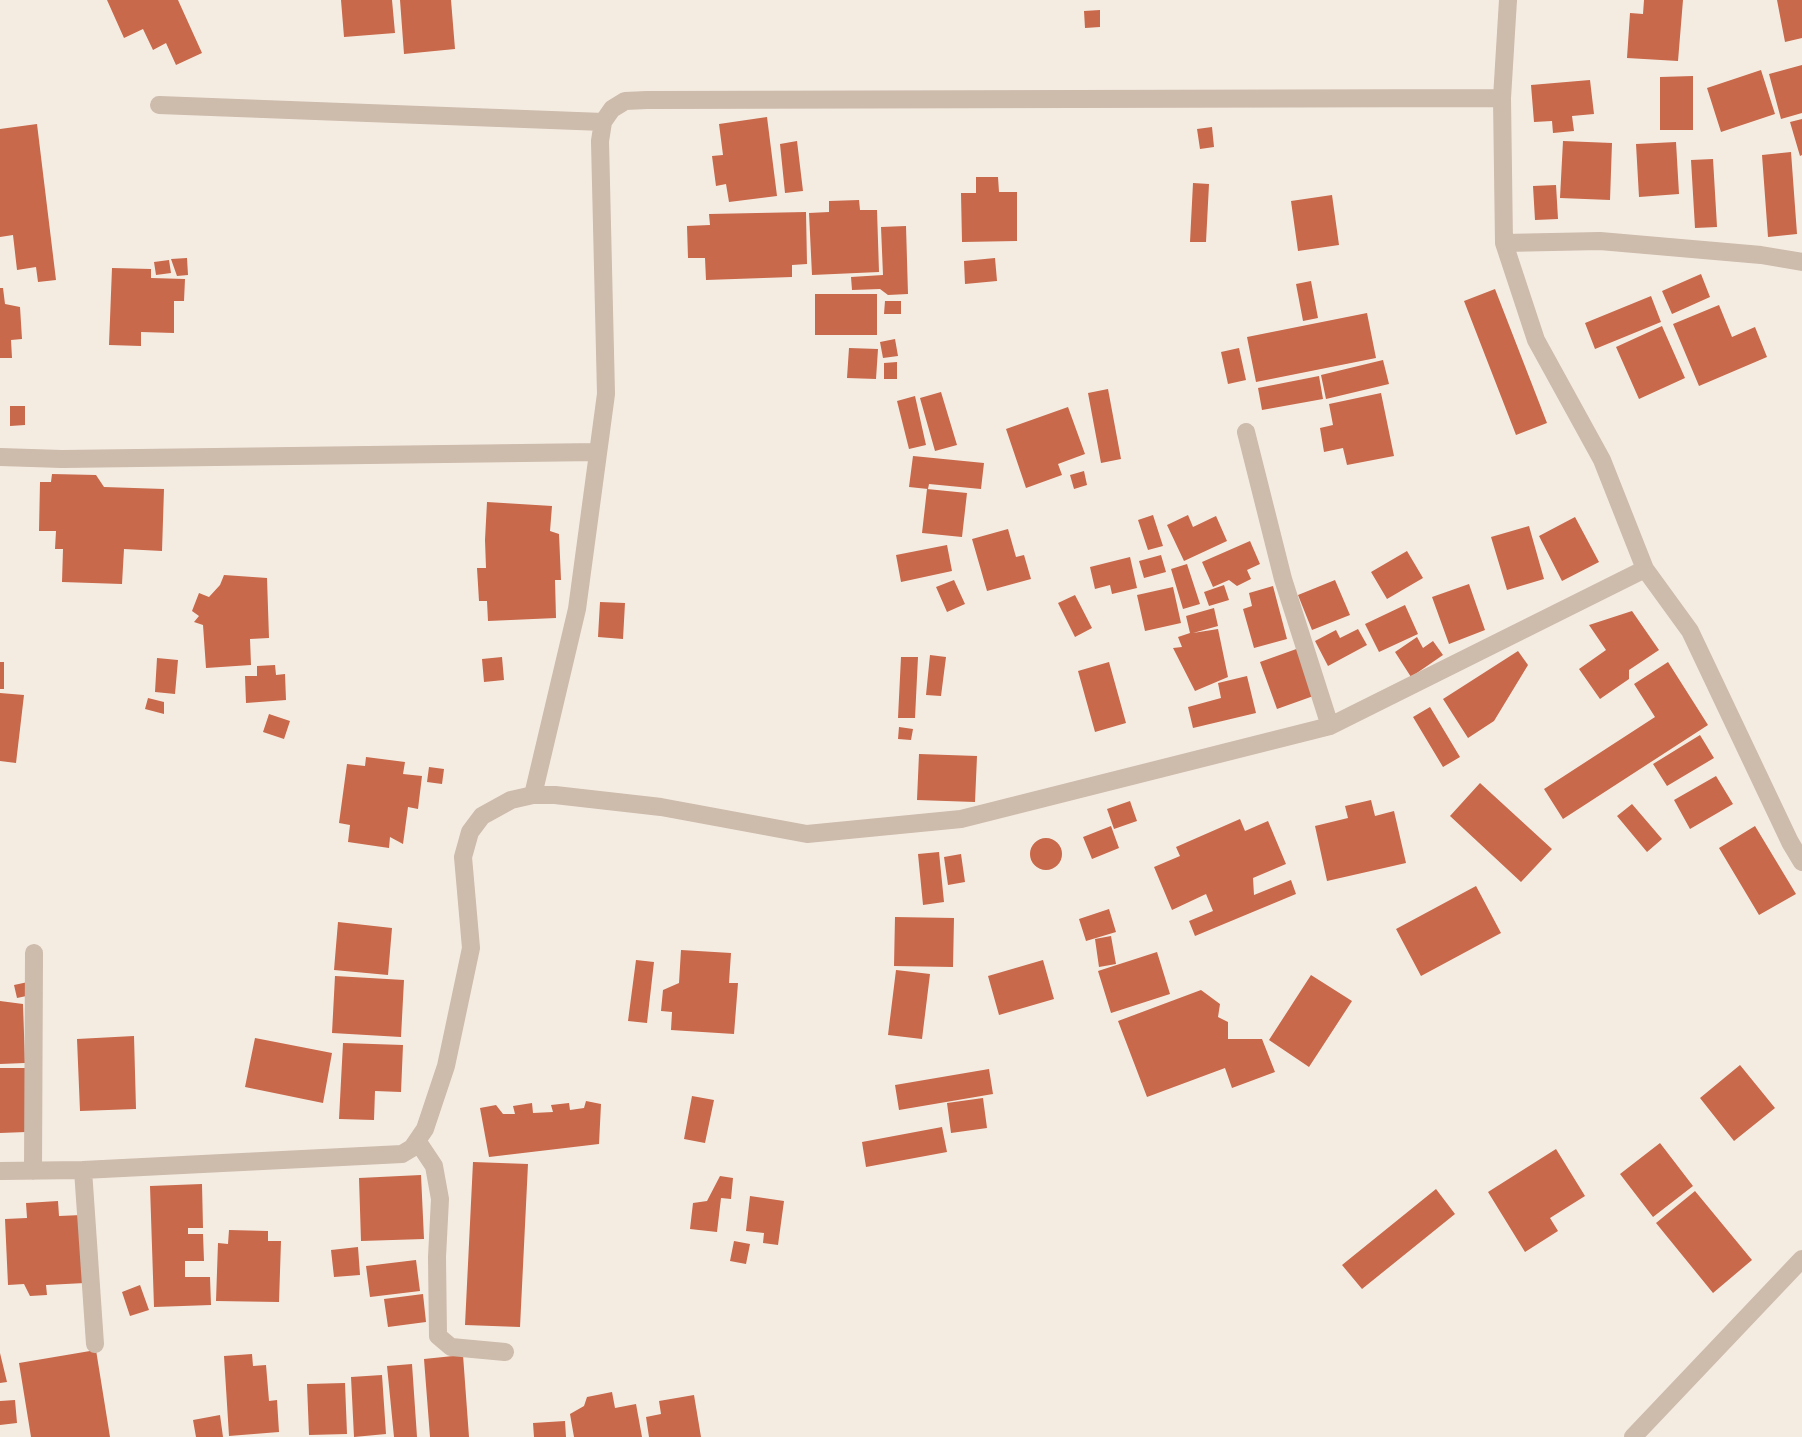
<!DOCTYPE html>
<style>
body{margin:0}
canvas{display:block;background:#f4ebe1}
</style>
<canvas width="1802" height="1437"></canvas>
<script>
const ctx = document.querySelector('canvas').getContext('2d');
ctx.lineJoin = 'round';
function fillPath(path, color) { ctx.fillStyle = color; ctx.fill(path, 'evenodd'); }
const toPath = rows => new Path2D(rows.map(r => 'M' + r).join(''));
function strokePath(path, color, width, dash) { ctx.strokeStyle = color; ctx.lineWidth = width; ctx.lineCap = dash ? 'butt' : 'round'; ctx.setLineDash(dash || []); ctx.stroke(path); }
fillPath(toPath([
 [107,0,178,0,202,53,176,65,166,43,153,50,143,29,124,38],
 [341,0,392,0,395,33,344,37],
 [400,0,451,0,455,49,404,54],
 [1644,0,1683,0,1678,61,1627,58,1630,13,1643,14],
 [1777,0,1802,0,1802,38,1785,42],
 [1100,10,1100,27,1085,28,1084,11],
 [1802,65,1802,113,1781,119,1769,74],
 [1761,70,1775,114,1721,132,1707,88],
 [1693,76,1693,130,1660,130,1660,77],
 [1590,80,1594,114,1572,116,1574,131,1553,133,1552,121,1534,122,1531,85],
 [767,117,777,196,729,202,726,184,716,186,712,156,723,155,719,124],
 [1802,119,1802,155,1800,156,1790,122],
 [37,124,56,280,38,282,36,267,17,270,13,235,0,237,0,129],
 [1212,127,1214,147,1200,149,1197,129],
 [797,141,803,191,785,193,780,144],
 [1563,141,1612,143,1610,200,1560,198],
 [1676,142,1679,194,1639,197,1636,144],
 [1791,152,1797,234,1768,237,1762,155],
 [1713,159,1717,227,1695,228,1691,160],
 [976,177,998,177,999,192,1017,192,1017,241,962,242,961,193,976,193],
 [1193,183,1209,184,1206,242,1190,242],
 [1556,185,1558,219,1535,220,1533,186],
 [1332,195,1339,245,1298,251,1291,201],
 [859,200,860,210,877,210,879,272,812,275,809,213,829,212,829,201],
 [806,212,807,264,792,265,792,277,706,280,705,258,688,258,687,226,710,225,709,214],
 [906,226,908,294,888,295,880,289,852,290,851,277,883,275,881,227],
 [187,258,188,275,177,276,171,259],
 [995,258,997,281,965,284,964,261],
 [169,260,171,273,156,275,154,262],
 [112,268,151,269,151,278,185,279,184,301,174,301,174,333,141,332,141,346,109,345],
 [1701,274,1710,297,1672,314,1662,291],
 [1311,281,1318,318,1303,321,1296,284],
 [0,288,3,288,5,304,20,307,22,339,11,340,12,358,0,358],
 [1495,289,1547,423,1516,435,1464,301],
 [815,294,877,294,877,335,815,335],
 [1651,296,1661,322,1595,349,1585,323],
 [885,301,901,301,901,314,884,314],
 [1719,305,1732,337,1755,327,1767,357,1699,386,1673,324],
 [1367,313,1376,358,1256,382,1247,337],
 [1662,326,1685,378,1639,399,1616,347],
 [895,339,898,356,883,358,880,342],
 [849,348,878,349,876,379,847,378],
 [1239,348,1246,380,1228,384,1221,352],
 [1383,360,1389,384,1326,399,1321,375],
 [897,362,897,379,884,379,884,363],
 [1319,376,1323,399,1262,410,1258,388],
 [1108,389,1121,459,1101,463,1088,393],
 [941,392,957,445,935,451,920,398],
 [1381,393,1394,456,1347,465,1343,448,1324,452,1320,428,1333,425,1329,404],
 [915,396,926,445,909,449,897,401],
 [10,406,25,406,25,425,10,426],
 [1068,407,1085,454,1058,464,1062,475,1026,488,1006,429],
 [913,456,984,463,981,489,929,484,928,489,909,487],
 [1084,471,1087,485,1074,489,1070,475],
 [52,474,96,475,104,487,164,489,162,551,124,549,122,584,62,582,63,549,55,549,56,531,39,531,40,482,51,482],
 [927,489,967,493,962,537,922,533],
 [487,502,552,506,550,531,559,534,561,580,555,580,556,618,488,621,487,601,479,601,477,568,486,568,485,540],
 [1153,515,1163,546,1148,550,1138,520],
 [1188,515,1193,527,1216,516,1227,541,1184,561,1167,525],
 [1575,517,1599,562,1562,581,1539,536],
 [1529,526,1544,579,1507,590,1491,537],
 [1008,529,1016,557,1024,555,1031,579,987,591,972,539],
 [1250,541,1260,564,1247,570,1251,579,1237,586,1229,580,1213,587,1202,562],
 [947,545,952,571,901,582,896,555],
 [1407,551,1423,578,1387,599,1371,572],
 [1161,555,1166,572,1144,578,1139,561],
 [1130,557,1137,588,1112,594,1110,585,1095,589,1090,567],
 [1187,564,1200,604,1183,609,1171,569],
 [224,575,267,578,269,638,250,639,251,665,206,668,203,625,194,622,199,616,192,611,199,593,209,597,220,585],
 [954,580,965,604,947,612,936,587],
 [1335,580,1350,615,1312,630,1298,595],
 [1469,584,1485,630,1449,644,1432,597],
 [1224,585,1229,600,1209,606,1204,592],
 [1273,586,1287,639,1254,648,1243,609,1252,606,1249,593],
 [1173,587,1181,623,1145,631,1137,595],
 [1075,595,1092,628,1075,637,1058,603],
 [600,602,625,603,623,639,598,637],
 [1405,605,1418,634,1379,652,1365,624],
 [1214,608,1218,626,1193,633,1218,629,1228,677,1195,691,1173,648,1182,647,1178,637,1190,633,1186,616],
 [1632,611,1659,650,1629,670,1629,679,1600,699,1579,669,1606,650,1589,625],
 [1358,629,1367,645,1328,666,1315,641,1336,630,1340,638],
 [1417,637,1423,648,1433,641,1443,655,1411,677,1395,652],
 [1302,647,1319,694,1277,709,1260,662],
 [1518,651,1528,665,1494,721,1468,738,1443,699],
 [930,655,946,657,941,696,926,695],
 [502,657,504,680,484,682,482,659],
 [901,657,918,657,915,718,898,718],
 [157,658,178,660,175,694,155,692],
 [0,662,4,662,4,689,0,689],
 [1109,662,1126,723,1095,732,1078,671],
 [1668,662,1708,725,1563,819,1544,789,1655,717,1634,684],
 [275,665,276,675,285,674,286,700,246,703,245,676,257,676,257,666],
 [1247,676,1256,713,1193,728,1188,707,1221,698,1218,683],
 [0,693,24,695,16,763,0,761],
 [148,698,164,702,164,714,145,709],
 [1430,707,1460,757,1443,767,1413,717],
 [269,714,290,721,284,739,263,732],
 [899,727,913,729,911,740,898,739],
 [1700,735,1714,758,1667,786,1653,764],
 [919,754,977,756,975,802,917,800],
 [366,757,405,762,403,774,422,776,418,809,408,807,403,844,390,837,389,848,348,842,350,825,339,823,347,764,365,766],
 [429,767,444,769,442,784,427,782],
 [1716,776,1733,804,1690,829,1674,800],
 [1480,783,1552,849,1521,882,1450,816],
 [1371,800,1375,816,1394,811,1406,863,1327,881,1315,826,1348,818,1345,806],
 [1130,801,1137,821,1114,829,1107,809],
 [1632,804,1662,839,1647,852,1617,816],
 [1240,819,1245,831,1268,821,1286,864,1253,878,1254,895,1291,880,1296,894,1195,936,1189,921,1213,911,1206,894,1172,910,1154,867,1180,856,1176,847],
 [1111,826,1119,848,1092,859,1083,837],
 [1755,826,1796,894,1759,915,1719,848],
 '1030 854a16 16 0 1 1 32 0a16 16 0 1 1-32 0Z',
 [939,852,944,902,923,905,918,854],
 [961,854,965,882,948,885,944,857],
 [1476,886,1501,933,1421,976,1396,929],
 [1109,909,1116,932,1086,941,1079,919],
 [895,917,954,918,953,967,894,966],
 [338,922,392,928,388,975,334,970],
 [1111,936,1116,964,1099,967,1095,939],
 [681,950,731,953,729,983,738,983,734,1034,671,1030,672,1012,661,1011,663,990,679,983],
 [1157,952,1170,994,1111,1013,1098,971],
 [636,960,654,962,647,1023,628,1021],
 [1043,960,1054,999,999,1015,988,976],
 [896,970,930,974,922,1039,888,1035],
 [1311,975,1352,1001,1309,1067,1269,1040],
 [335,976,404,980,401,1037,332,1033],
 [28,982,31,995,17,998,14,985],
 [1201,990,1220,1004,1218,1017,1228,1022,1228,1039,1262,1039,1275,1072,1232,1088,1225,1068,1147,1097,1118,1021],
 [0,1001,23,1004,25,1063,0,1064],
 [134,1036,136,1109,80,1111,77,1039],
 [255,1038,332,1053,323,1103,245,1087],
 [343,1043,403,1045,401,1092,375,1091,374,1120,339,1119],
 [1740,1065,1775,1108,1734,1141,1700,1098],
 [0,1068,25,1068,26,1132,0,1133],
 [989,1069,993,1094,899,1110,895,1085],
 [692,1096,714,1100,705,1143,684,1139],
 [983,1098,987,1128,951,1133,947,1103],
 [586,1101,601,1104,599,1144,489,1157,480,1108,496,1105,503,1114,515,1114,513,1106,532,1103,533,1113,553,1112,551,1105,569,1103,570,1110,584,1108],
 [942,1127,947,1152,866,1167,862,1142],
 [1660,1143,1693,1186,1653,1217,1620,1174],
 [1556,1149,1585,1196,1550,1218,1558,1231,1525,1252,1488,1192],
 [473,1162,528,1164,520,1327,465,1325],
 [421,1175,424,1239,361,1241,359,1178],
 [720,1176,733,1178,731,1199,721,1198,717,1232,690,1229,693,1203,707,1201],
 [202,1184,203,1228,188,1228,188,1234,203,1234,204,1261,185,1261,185,1277,210,1277,211,1305,154,1307,150,1186],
 [1436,1189,1455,1214,1362,1289,1342,1265],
 [1695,1191,1752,1260,1713,1293,1656,1223],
 [750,1196,784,1201,778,1245,763,1243,764,1233,746,1231],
 [58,1201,59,1216,82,1215,85,1283,46,1285,47,1295,30,1296,24,1284,8,1285,5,1219,27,1218,26,1203],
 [229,1230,268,1231,268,1241,281,1241,279,1302,216,1301,218,1243,228,1244],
 [734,1241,750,1244,746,1264,730,1261],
 [358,1247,360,1275,334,1277,331,1250],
 [416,1260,420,1291,370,1297,366,1266],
 [140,1285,149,1310,130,1316,122,1292],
 [423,1294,426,1322,388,1327,384,1299],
 [96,1350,110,1437,31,1437,19,1363],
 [0,1353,7,1382,0,1383],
 [252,1354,253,1366,266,1365,269,1401,277,1400,279,1432,229,1436,224,1356],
 [463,1355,469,1437,430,1437,424,1359],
 [412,1364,417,1437,394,1437,387,1366],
 [382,1375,386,1434,354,1437,351,1377],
 [345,1383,347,1434,309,1435,307,1384],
 [612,1392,615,1408,636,1404,642,1437,574,1437,570,1414,584,1406,587,1397],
 [694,1395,701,1437,649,1437,646,1417,661,1414,659,1401],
 [15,1400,17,1423,0,1425,0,1401],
 [220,1415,223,1437,196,1437,193,1420],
 [565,1421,566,1437,534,1437,533,1423]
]), '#c8694b');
strokePath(toPath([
 [1508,0,1502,98,1504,243,1536,340,1602,460,1645,569,1690,631,1790,842,1802,862],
 [159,105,603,122],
 [1504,243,1600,241,1761,255,1802,262],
 [1246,432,1283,579,1330,726],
 [0,457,62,459,598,452],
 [533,795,577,609,606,394,600,141,603,122,612,109,625,101,647,100,1502,98],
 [418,1142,434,1166,440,1199,437,1257,438,1336,451,1347,505,1352],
 [83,1170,95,1344],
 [0,1171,83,1170,402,1154,412,1148,425,1129,446,1066,471,948,463,857,470,832,482,816,511,800,533,795,555,795,661,807,807,834,961,819,1330,726,1645,569],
 [33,1171,34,953],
 [1633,1437,1802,1259]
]), '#cdbbac', 18);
</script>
